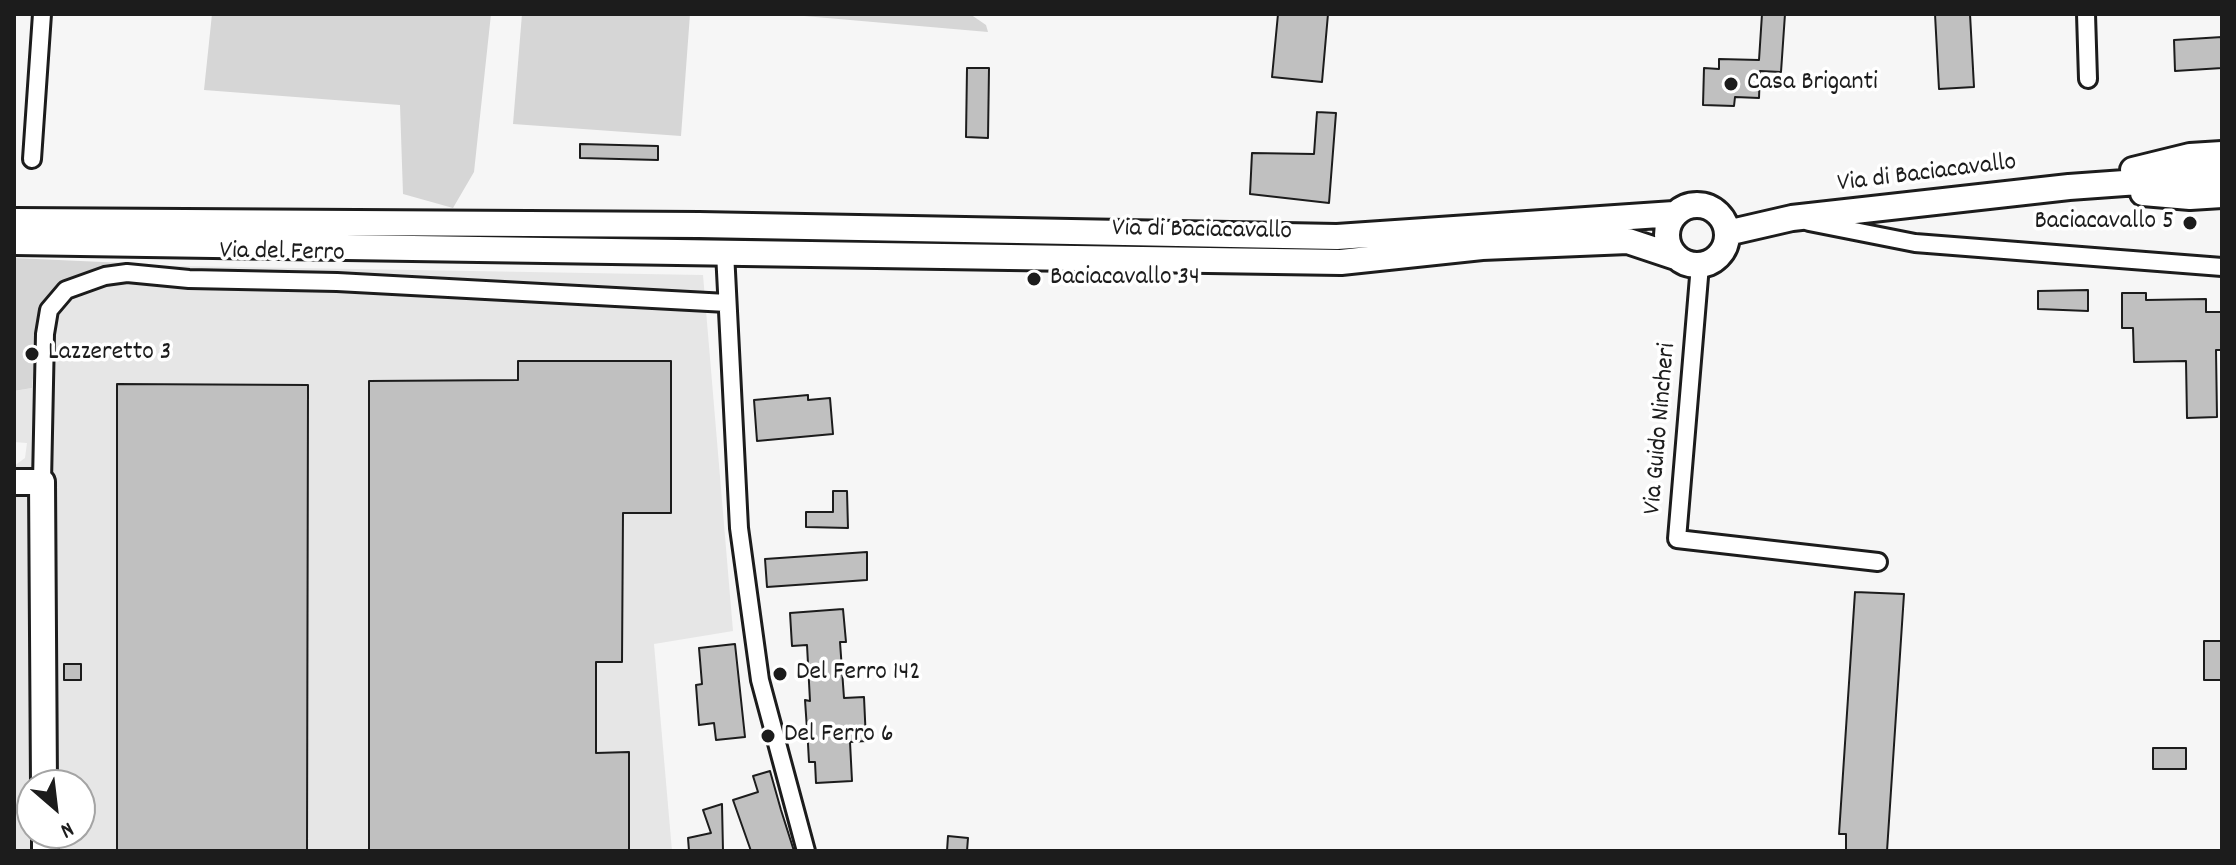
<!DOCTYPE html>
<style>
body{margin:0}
#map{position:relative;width:2236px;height:865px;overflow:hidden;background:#f6f6f6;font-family:Dekko,sans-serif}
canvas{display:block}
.frame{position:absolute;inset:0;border:16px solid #1c1c1c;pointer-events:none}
.north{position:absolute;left:16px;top:769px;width:80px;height:80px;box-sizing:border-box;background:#fff;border:2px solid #a4a4a4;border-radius:50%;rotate:152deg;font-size:22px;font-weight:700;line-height:32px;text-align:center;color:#1c1c1c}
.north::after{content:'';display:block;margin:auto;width:28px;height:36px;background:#1c1c1c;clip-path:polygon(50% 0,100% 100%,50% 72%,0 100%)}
</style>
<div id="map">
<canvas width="2236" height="865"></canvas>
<div class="frame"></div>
<div class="north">N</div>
</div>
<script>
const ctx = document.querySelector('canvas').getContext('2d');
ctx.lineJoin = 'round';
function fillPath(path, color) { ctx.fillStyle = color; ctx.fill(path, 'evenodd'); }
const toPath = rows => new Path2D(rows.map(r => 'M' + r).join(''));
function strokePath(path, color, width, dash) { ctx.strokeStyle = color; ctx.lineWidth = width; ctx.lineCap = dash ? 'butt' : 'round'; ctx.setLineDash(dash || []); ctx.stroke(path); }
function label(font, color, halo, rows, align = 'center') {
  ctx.font = font + ' Dekko,sans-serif'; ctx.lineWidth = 7; ctx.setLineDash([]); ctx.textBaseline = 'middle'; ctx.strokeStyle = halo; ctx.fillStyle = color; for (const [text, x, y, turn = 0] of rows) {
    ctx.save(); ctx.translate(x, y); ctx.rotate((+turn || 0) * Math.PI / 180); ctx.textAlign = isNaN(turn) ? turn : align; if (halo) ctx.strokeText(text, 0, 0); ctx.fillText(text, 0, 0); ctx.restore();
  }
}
fillPath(toPath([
 [124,265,703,275,733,631,654,644,672,851,14,851,14,466,25,458,27,443,14,442,14,391,32,388,39,313,51,293,63,284],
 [32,785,80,785,80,833,32,833]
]), '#e6e6e6');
fillPath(toPath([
 [212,14,491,14,474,172,453,208,403,194,400,105,204,90],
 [522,14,690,14,681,136,513,124],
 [781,14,970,14,986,25,988,32],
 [14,258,125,263,63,284,51,293,39,313,32,388,14,391]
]), '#d6d6d6');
const building = toPath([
 [1278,14,1328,14,1322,82,1272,77,1278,14],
 [1762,14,1785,14,1781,72,1760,71,1759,98,1735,97,1734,106,1703,105,1704,68,1719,69,1719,59,1759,60,1762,14],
 [1935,14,1970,14,1974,87,1939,89,1935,14],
 [2222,37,2222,68,2175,71,2174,40,2222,37],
 [967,68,989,68,988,138,966,137,967,68],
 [1317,112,1336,113,1329,203,1250,194,1252,153,1314,154,1317,112],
 [580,144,658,146,658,160,580,158,580,144],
 [2088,290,2088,311,2038,309,2038,291,2088,290],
 [2122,293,2146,293,2146,300,2206,299,2206,312,2222,312,2222,350,2216,350,2217,417,2187,418,2186,361,2134,362,2133,328,2122,328,2122,293],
 [518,361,671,361,671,513,623,513,622,662,596,662,596,753,629,752,629,851,369,851,369,381,518,380,518,361],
 [117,384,308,385,307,851,117,851,117,384],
 [808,395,808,400,830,398,833,434,757,441,754,400,808,395],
 [833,491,847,491,848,528,806,527,806,512,833,512,833,491],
 [867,552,867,580,767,587,765,559,867,552],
 [1855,592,1904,594,1887,851,1846,851,1846,834,1839,834,1855,592],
 [843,609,846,642,840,642,844,698,864,697,866,741,850,742,852,781,816,783,815,762,809,762,808,744,805,700,810,701,807,645,792,646,790,613,843,609],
 [2204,641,2222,641,2222,680,2204,680,2204,641],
 [735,644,745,737,716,740,714,723,699,725,696,685,702,684,699,648,735,644],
 [64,664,81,664,81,680,64,680,64,664],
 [2153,748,2186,748,2186,769,2153,769,2153,748],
 [770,771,781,810,794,851,751,851,733,800,758,792,753,776,770,771],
 [722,804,723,851,689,851,688,838,711,833,703,810,722,804],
 [948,836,968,838,967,851,947,851,948,836]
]);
fillPath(building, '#c0c0c0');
strokePath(building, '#1c1c1c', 2);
const street = toPath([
 [2086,14,2088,79],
 [32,159,42,14],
 [1809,222,1915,243,2222,267],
 [725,252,739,528,760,680,806,851],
 [1700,265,1677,539,1878,562],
 [42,482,45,334,49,310,66,290,105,276,127,273,189,279,337,282,727,303]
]);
const secondary = toPath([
 [2133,170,2190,156,2222,154],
 [2143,193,2190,197,2222,195],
 '1667 235a30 30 0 1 1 60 0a30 30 0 1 1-60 0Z',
 [14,221,699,225,1337,237,1674,214],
 [1727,233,1792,218,2069,187,2222,176],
 [14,242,1341,262,1482,247,1628,241,1676,257],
 [14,482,42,482,44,785],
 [45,833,45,851]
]);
strokePath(street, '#1c1c1c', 22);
strokePath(secondary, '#1c1c1c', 30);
strokePath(street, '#fff', 16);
strokePath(secondary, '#fff', 24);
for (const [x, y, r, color] of [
 [1731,84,8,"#1c1c1c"],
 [2190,223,8,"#1c1c1c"],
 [1034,279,8,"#1c1c1c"],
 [32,354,8,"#1c1c1c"],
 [780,674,8,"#1c1c1c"],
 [768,736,8,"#1c1c1c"]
]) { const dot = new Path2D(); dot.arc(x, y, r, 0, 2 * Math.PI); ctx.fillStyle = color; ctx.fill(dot); strokePath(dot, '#fff', 3); }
label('26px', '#1c1c1c', '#fff', [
 ["Casa Briganti",1747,84],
 ["Baciacavallo 5",2174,223,"right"],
 ["Baciacavallo 34",1050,279],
 ["Lazzeretto 3",48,354],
 ["Del Ferro 142",796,674],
 ["Del Ferro 6",784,736]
], 'left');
label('26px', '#1c1c1c', '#fff', [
 ["Via di Baciacavallo",1927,175,-7],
 ["Via di Baciacavallo",1202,232,1],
 ["Via del Ferro",282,254,1],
 ["Via Guido Nincheri",1662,429,-85]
]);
</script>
